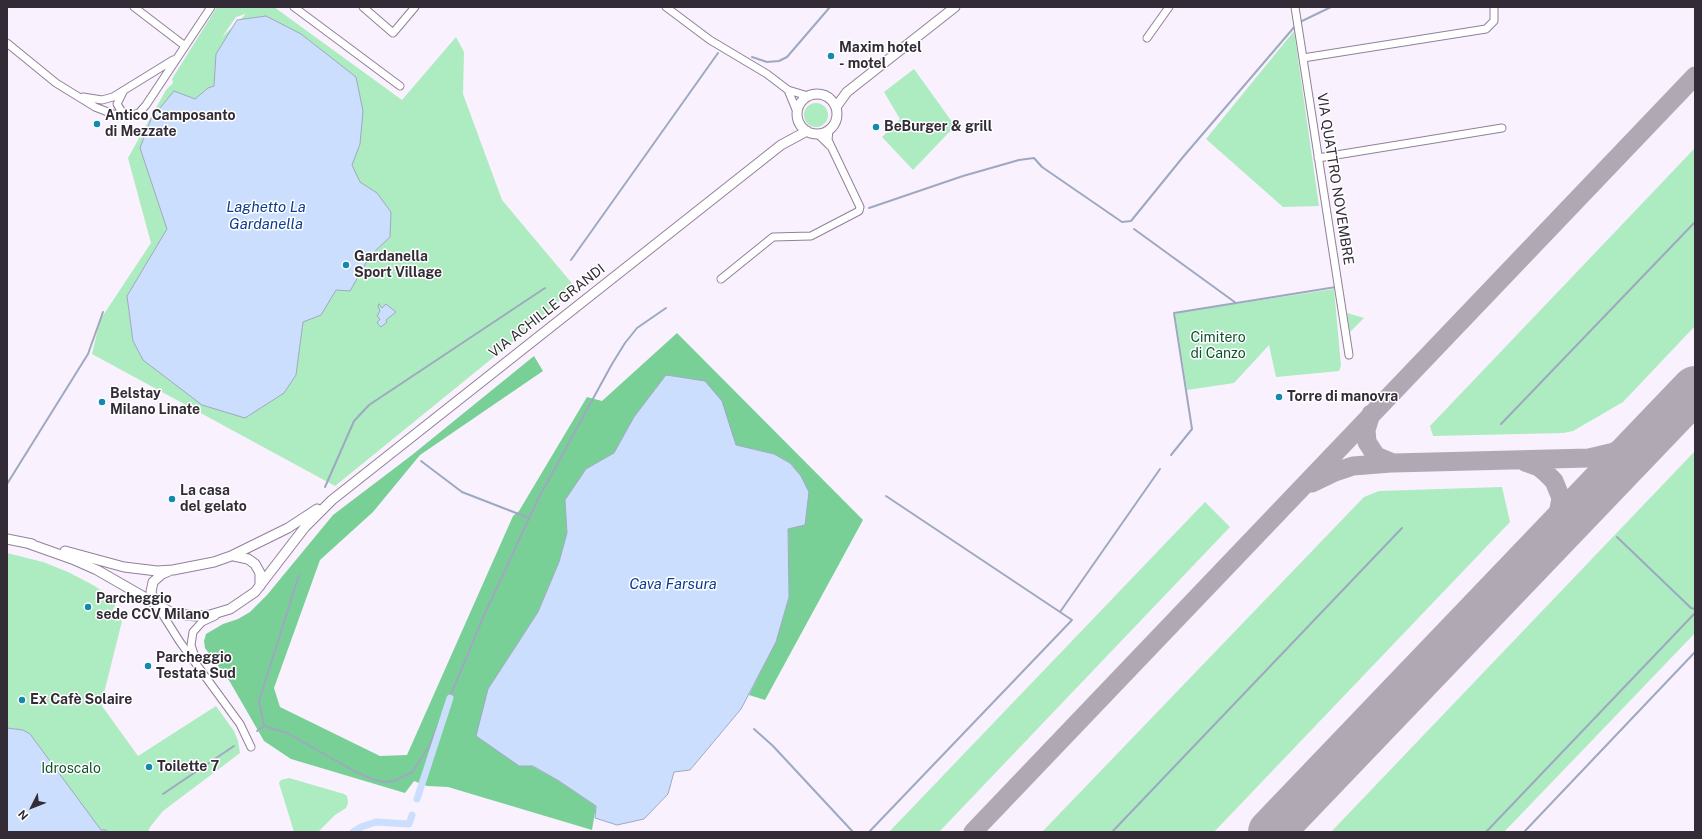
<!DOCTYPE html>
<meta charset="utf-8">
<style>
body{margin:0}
#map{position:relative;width:1702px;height:839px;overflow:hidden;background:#f9f1fd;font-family:"Public Sans",sans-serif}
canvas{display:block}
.frame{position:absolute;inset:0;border:8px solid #332c36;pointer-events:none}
.north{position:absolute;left:12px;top:787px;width:40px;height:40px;-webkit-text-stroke:3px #fff;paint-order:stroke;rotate:228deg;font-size:11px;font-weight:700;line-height:16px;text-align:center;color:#332c36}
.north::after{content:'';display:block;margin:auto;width:14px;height:18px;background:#332c36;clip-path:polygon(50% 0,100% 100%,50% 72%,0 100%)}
</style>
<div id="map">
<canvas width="1702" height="839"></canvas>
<div class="frame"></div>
<div class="north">N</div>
</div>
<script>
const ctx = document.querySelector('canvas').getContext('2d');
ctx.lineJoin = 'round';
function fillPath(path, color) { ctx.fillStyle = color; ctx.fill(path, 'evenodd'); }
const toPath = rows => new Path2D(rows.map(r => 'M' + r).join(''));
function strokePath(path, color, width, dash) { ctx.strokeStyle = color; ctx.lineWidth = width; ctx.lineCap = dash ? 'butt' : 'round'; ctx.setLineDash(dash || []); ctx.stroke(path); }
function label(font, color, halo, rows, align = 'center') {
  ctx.font = font + ' "Public Sans",sans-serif'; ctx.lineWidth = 3; ctx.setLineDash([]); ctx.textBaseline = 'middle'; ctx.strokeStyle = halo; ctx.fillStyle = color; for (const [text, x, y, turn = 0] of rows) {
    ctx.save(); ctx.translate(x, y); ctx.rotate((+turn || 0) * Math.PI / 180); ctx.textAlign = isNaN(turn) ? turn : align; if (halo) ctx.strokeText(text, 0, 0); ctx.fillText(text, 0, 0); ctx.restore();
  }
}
fillPath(toPath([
 [217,7,274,7,402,100,456,37,464,52,463,94,502,200,575,287,516,339,335,486,92,354,100,320,151,243,128,158,166,90,173,83,172,79],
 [245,14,245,15,222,37,236,17],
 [1294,31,1319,206,1283,207,1206,139],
 [914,69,955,126,913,170,882,137,900,119,884,92],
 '804 115a12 12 0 1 1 24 0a12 12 0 1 1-24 0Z',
 [1695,148,1695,326,1623,402,1573,431,1563,433,1433,436,1430,426],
 [1334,289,1341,366,1339,371,1276,377,1269,345,1234,383,1187,390,1175,313],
 [1347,313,1364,318,1350,332],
 [1695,451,1695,633,1603,729,1504,832,1331,832],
 [1502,487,1510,522,1214,832,1042,832,1364,497,1379,491],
 [1205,502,1230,527,939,832,889,832],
 [7,553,43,562,68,572,93,585,117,601,112,612,122,621,104,693,102,706,138,756,216,706,234,731,238,741,240,753,163,811,150,827,148,832,7,832],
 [289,778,344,794,347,796,348,803,346,808,335,815,318,832,294,832,279,783,281,780]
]), '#adebc0');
fillPath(toPath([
 [677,333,863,520,765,700,749,695,776,641,789,597,788,528,801,476,790,463,774,454,736,445,728,424,705,381,666,375,634,417,614,453,586,469,565,500,567,533,559,562,538,612,488,689,519,766,532,766,559,781,596,806,592,830,448,787,427,786,414,781,405,793,291,759,264,741,230,682,205,648,204,641,206,634,223,624,238,619,250,612,267,595,333,515,412,455,534,356,543,371,420,455,373,512,320,560,274,688,280,707,380,756,407,755,513,516,519,511,587,397,602,401]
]), '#79d097');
const water = toPath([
 [266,16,301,34,356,77,363,111,360,144,352,165,360,182,377,193,391,212,390,237,370,256,350,291,336,290,321,315,303,322,296,375,284,393,245,418,202,405,143,360,133,341,127,296,167,229,140,148,151,119,174,91,195,99,208,88,214,86,216,54,237,20,266,16],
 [379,304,382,308,386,304,396,312,386,320,387,322,381,327,377,323,380,319,377,316,380,311,378,306,379,304],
 [666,375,705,381,722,401,736,445,774,454,790,463,801,476,809,492,805,525,788,529,789,597,776,642,741,709,690,770,674,772,668,794,644,819,617,825,595,818,596,806,559,781,533,766,519,766,476,736,488,689,538,612,559,562,567,533,565,500,586,469,614,453,634,417,666,375],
 [7,728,23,730,30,734,101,830,106,830,107,832,7,832,7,728]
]);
fillPath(water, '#ccdefd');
strokePath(water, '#9ea9c1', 1);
strokePath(toPath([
 [1300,22,1331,7],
 [752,57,767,62,779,61,787,57,830,7],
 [869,208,963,176,1019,160,1034,158,1042,167,1122,222,1131,221,1183,157,1296,25],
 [1134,229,1236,303],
 [571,260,718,53],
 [1501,424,1695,222],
 [1171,455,1192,429,1174,313,1336,287],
 [421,461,462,492,529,518],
 [7,484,88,354,103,312],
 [325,487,354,421,369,405,545,288],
 [1617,537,1691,608,1695,609],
 [1060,612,1160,469],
 [264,726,287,733,356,772,372,779,384,782,394,781,412,772,429,747,482,620,538,499,612,364,625,343,637,328,666,308],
 [264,726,259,701,299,575],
 [754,729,773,746,853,832],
 [257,731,264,726],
 [163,794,234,746],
 [869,832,1072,620,886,496],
 [1112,832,1402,528],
 [1486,832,1695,613],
 [1524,832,1695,652]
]), '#9ea9c1', 2);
strokePath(toPath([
 [417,799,450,698],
 [353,832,361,827,376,822,409,824,412,815]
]), '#ccdefd', 7);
strokePath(toPath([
 [1371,414,1366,430,1367,442,1376,456,1393,463,1589,458,1614,452,1635,441,1659,426],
 [1525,462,1539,467,1546,473,1554,481,1561,498,1557,520,1543,547],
 [1312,483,1335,472,1353,466,1391,463],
 [973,832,1695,76]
]), '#b0a9b4', 19);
strokePath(toPath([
 [1271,832,1695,389]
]), '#b0a9b4', 46);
const minor = toPath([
 [134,7,185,46],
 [294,7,400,86],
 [363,7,393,33,415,7],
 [666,7,710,40,767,74,788,90,808,96],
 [1295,7,1349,355],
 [1147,38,1169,7],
 [7,43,56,83,95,107,113,114,131,115,139,113,146,105,211,7],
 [1303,58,1486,29,1494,21,1494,7],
 [788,90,797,112],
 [123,92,117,104,122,112,127,116],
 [83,97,102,100,113,97,173,60],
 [818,134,829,145],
 [1318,158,1502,128],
 [721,279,773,237,811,236,859,211,860,207,828,140,829,130],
 [156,604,180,642,240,724,251,747],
 [195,657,191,645,193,632,202,622,215,616]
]);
const major = toPath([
 '797 114a20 20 0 1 1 40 0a20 20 0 1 1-40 0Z',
 [836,107,847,92,955,7],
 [7,539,32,544],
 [27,543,72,559,97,570,172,613,195,616,210,615,230,609,255,592,305,527,332,500,781,145,807,131],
 [65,551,124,567,157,571,173,570,214,562,231,556,288,528,317,509],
 [234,556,248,559,255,564,260,573,260,586],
 [154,603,151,592,153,582,162,574,169,571]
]);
strokePath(minor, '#928099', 9);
strokePath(major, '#928099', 11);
strokePath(minor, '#fff', 7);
strokePath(major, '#fff', 9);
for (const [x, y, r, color] of [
 [831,56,4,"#128aad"],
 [97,124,4,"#128aad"],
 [876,127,4,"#128aad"],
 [346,265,4,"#128aad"],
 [1279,397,4,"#128aad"],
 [102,402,4,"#128aad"],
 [172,499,4,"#128aad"],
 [88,607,4,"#128aad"],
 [148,666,4,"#128aad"],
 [22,700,4,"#128aad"],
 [149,767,4,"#128aad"]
]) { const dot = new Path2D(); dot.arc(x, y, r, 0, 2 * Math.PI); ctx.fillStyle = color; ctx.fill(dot); strokePath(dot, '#fff', 1.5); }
label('bold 14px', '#332c36', '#fff', [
 ["Maxim hotel",839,48],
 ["- motel",839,64],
 ["Antico Camposanto",105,116],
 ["di Mezzate",105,132],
 ["BeBurger & grill",884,127],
 ["Gardanella",354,257],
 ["Sport Village",354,273],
 ["Belstay",110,394],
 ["Milano Linate",110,410],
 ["Torre di manovra",1287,397],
 ["La casa",180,491],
 ["del gelato",180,507],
 ["Parcheggio",96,599],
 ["sede CCV Milano",96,615],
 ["Parcheggio",156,658],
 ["Testata Sud",156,674],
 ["Ex Cafè Solaire",30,700],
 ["Toilette 7",157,767]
], 'left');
label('14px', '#332c36', '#fff', [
 ["VIA QUATTRO NOVEMBRE",1335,179,81],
 ["VIA ACHILLE GRANDI",547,311,-38]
]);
label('14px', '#0f522e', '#fff', [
 ["Cimitero",1218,338],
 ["di Canzo",1218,354],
 ["Idroscalo",71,769]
]);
label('italic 15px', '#0c3b8f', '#fff', [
 ["Laghetto La",266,207],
 ["Gardanella",266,224],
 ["Cava Farsura",673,584]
]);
</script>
